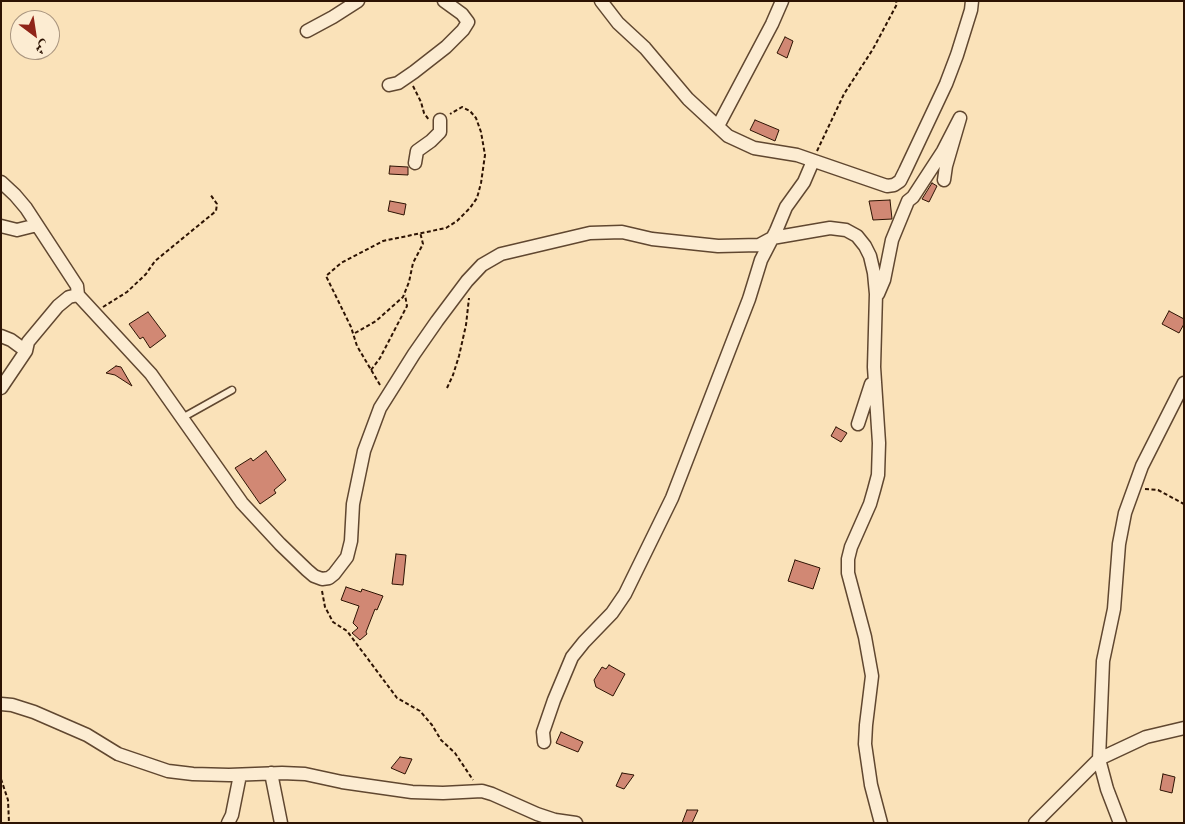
<!DOCTYPE html>
<meta charset="utf-8">
<style>
body{margin:0}
#map{position:relative;width:1185px;height:824px;overflow:hidden;background:#fae2b9;font-family:Alegreya,Amiri,serif}
canvas{display:block}
.frame{position:absolute;inset:0;border:2px solid #2d1303;pointer-events:none}
.north{position:absolute;left:10px;top:10px;width:50px;height:50px;box-sizing:border-box;background:#fcecd2;border:1px solid #a9957f;border-radius:50%;rotate:149deg;font-size:14px;font-weight:700;line-height:20px;text-align:center;color:#2d1303}
.north::after{content:'';display:block;margin:auto;width:18px;height:22px;background:#8f2418;clip-path:polygon(50% 0,100% 100%,50% 72%,0 100%)}
</style>
<div id="map">
<canvas width="1185" height="824"></canvas>
<div class="frame"></div>
<div class="north">ش</div>
</div>
<script>
const ctx = document.querySelector('canvas').getContext('2d');
ctx.lineJoin = 'round';
function fillPath(path, color) { ctx.fillStyle = color; ctx.fill(path, 'evenodd'); }
const toPath = rows => new Path2D(rows.map(r => 'M' + r).join(''));
function strokePath(path, color, width, dash) { ctx.strokeStyle = color; ctx.lineWidth = width; ctx.lineCap = dash ? 'butt' : 'round'; ctx.setLineDash(dash || []); ctx.stroke(path); }
const building = toPath([
 [785,37,793,41,787,58,777,53,785,37],
 [755,120,779,130,775,141,750,130,755,120],
 [390,166,408,167,408,175,389,174,390,166],
 [932,183,937,186,929,202,922,199,932,183],
 [890,200,892,219,873,220,869,201,890,200],
 [390,201,406,204,404,215,388,211,390,201],
 [1169,311,1184,319,1184,324,1179,333,1162,324,1169,311],
 [148,312,166,336,150,348,143,337,140,339,129,324,148,312],
 [116,366,121,367,132,386,115,375,106,373,116,366],
 [836,427,847,433,841,442,831,436,836,427],
 [266,451,286,480,274,490,276,493,260,504,235,468,251,458,253,461,266,451],
 [396,554,406,555,403,585,392,584,396,554],
 [795,560,820,568,813,589,788,581,795,560],
 [346,587,361,592,362,589,383,596,377,610,375,609,366,632,367,634,360,640,352,633,358,628,353,623,359,606,341,600,346,587],
 [609,665,625,674,613,696,596,687,594,680,602,667,606,669,609,665],
 [561,732,583,742,578,752,556,743,561,732],
 [400,757,412,759,405,774,391,768,400,757],
 [622,773,634,775,624,789,616,786,622,773],
 [1163,774,1175,777,1172,793,1160,790,1163,774],
 [687,810,698,810,692,823,682,823,687,810]
]);
fillPath(building, '#d18874');
strokePath(building, '#2d1303', 1);
const lane = toPath([
 [182,418,232,390]
]);
const street = toPath([
 [601,1,618,23,645,48,688,99,728,136,754,148,797,155,887,186,894,185,900,181,905,171,946,84,957,55,971,10,972,1],
 [307,31,333,17,358,1],
 [389,85,398,83,414,72,446,47,463,30,468,22,462,14,444,1],
 [718,126,772,24,782,1],
 [415,163,417,151,431,141,440,132,440,120],
 [1,182,15,195,26,208,77,286,78,295,151,374,242,503,280,544,307,570,314,576,322,579,329,578,334,574,347,557,351,541,353,504,364,451,380,408,414,354,437,321,467,281,482,265,501,254,590,233,622,232,652,239,718,246,759,245,772,238,830,228,846,230,857,236,865,246,870,256,874,273,876,294,874,367,879,443,878,475,874,490,870,504,851,547,848,559,848,573,865,637,872,676,866,725,865,744,871,785,881,823],
 [1,226,17,230,37,225],
 [878,294,884,280,892,240,908,201,913,197,943,151,960,118,946,166,944,180],
 [1,336,11,340,26,351],
 [1,388,26,351,28,342,58,306,69,297,78,295],
 [858,424,871,384],
 [1,704,12,705,34,712,87,735,118,754,168,771,193,774,229,775,282,773,305,774,342,782,412,792,443,793,482,791,492,794,537,814,555,820,576,823],
 [544,742,543,732,554,700,572,657,584,642,612,613,625,594,672,498,749,299,761,260,776,231,786,207,804,182,813,161],
 [271,773,281,823],
 [228,823,232,815,240,775],
 [1035,823,1099,759,1146,737,1184,728],
 [1120,823,1107,789,1099,759,1103,661,1114,609,1119,544,1125,513,1142,466,1184,383]
]);
strokePath(lane, '#604730', 9);
strokePath(street, '#604730', 15);
strokePath(toPath([
 [413,86,421,102,424,113,429,120],
 [817,151,844,94,873,49,897,4,896,1],
 [103,307,127,292,146,274,155,261,216,211,217,204,210,194],
 [355,333,376,321,403,297,409,282,413,263,423,244,420,232],
 [371,370,380,358,407,306,405,295],
 [380,385,357,346,351,327,326,276,341,263,383,241,446,228,457,221,470,208,477,198,481,183,485,155,481,132,476,118,470,111,462,107,450,114],
 [447,388,453,375,459,356,466,325,469,298],
 [1145,489,1158,490,1184,504],
 [322,591,325,607,333,622,347,631,397,698,420,711,432,725,441,740,455,753,473,780],
 [1,779,8,800,9,823]
]), '#2d1303', 2, [4, 2.5]);
strokePath(lane, '#fcecd2', 6);
strokePath(street, '#fcecd2', 12);
</script>
